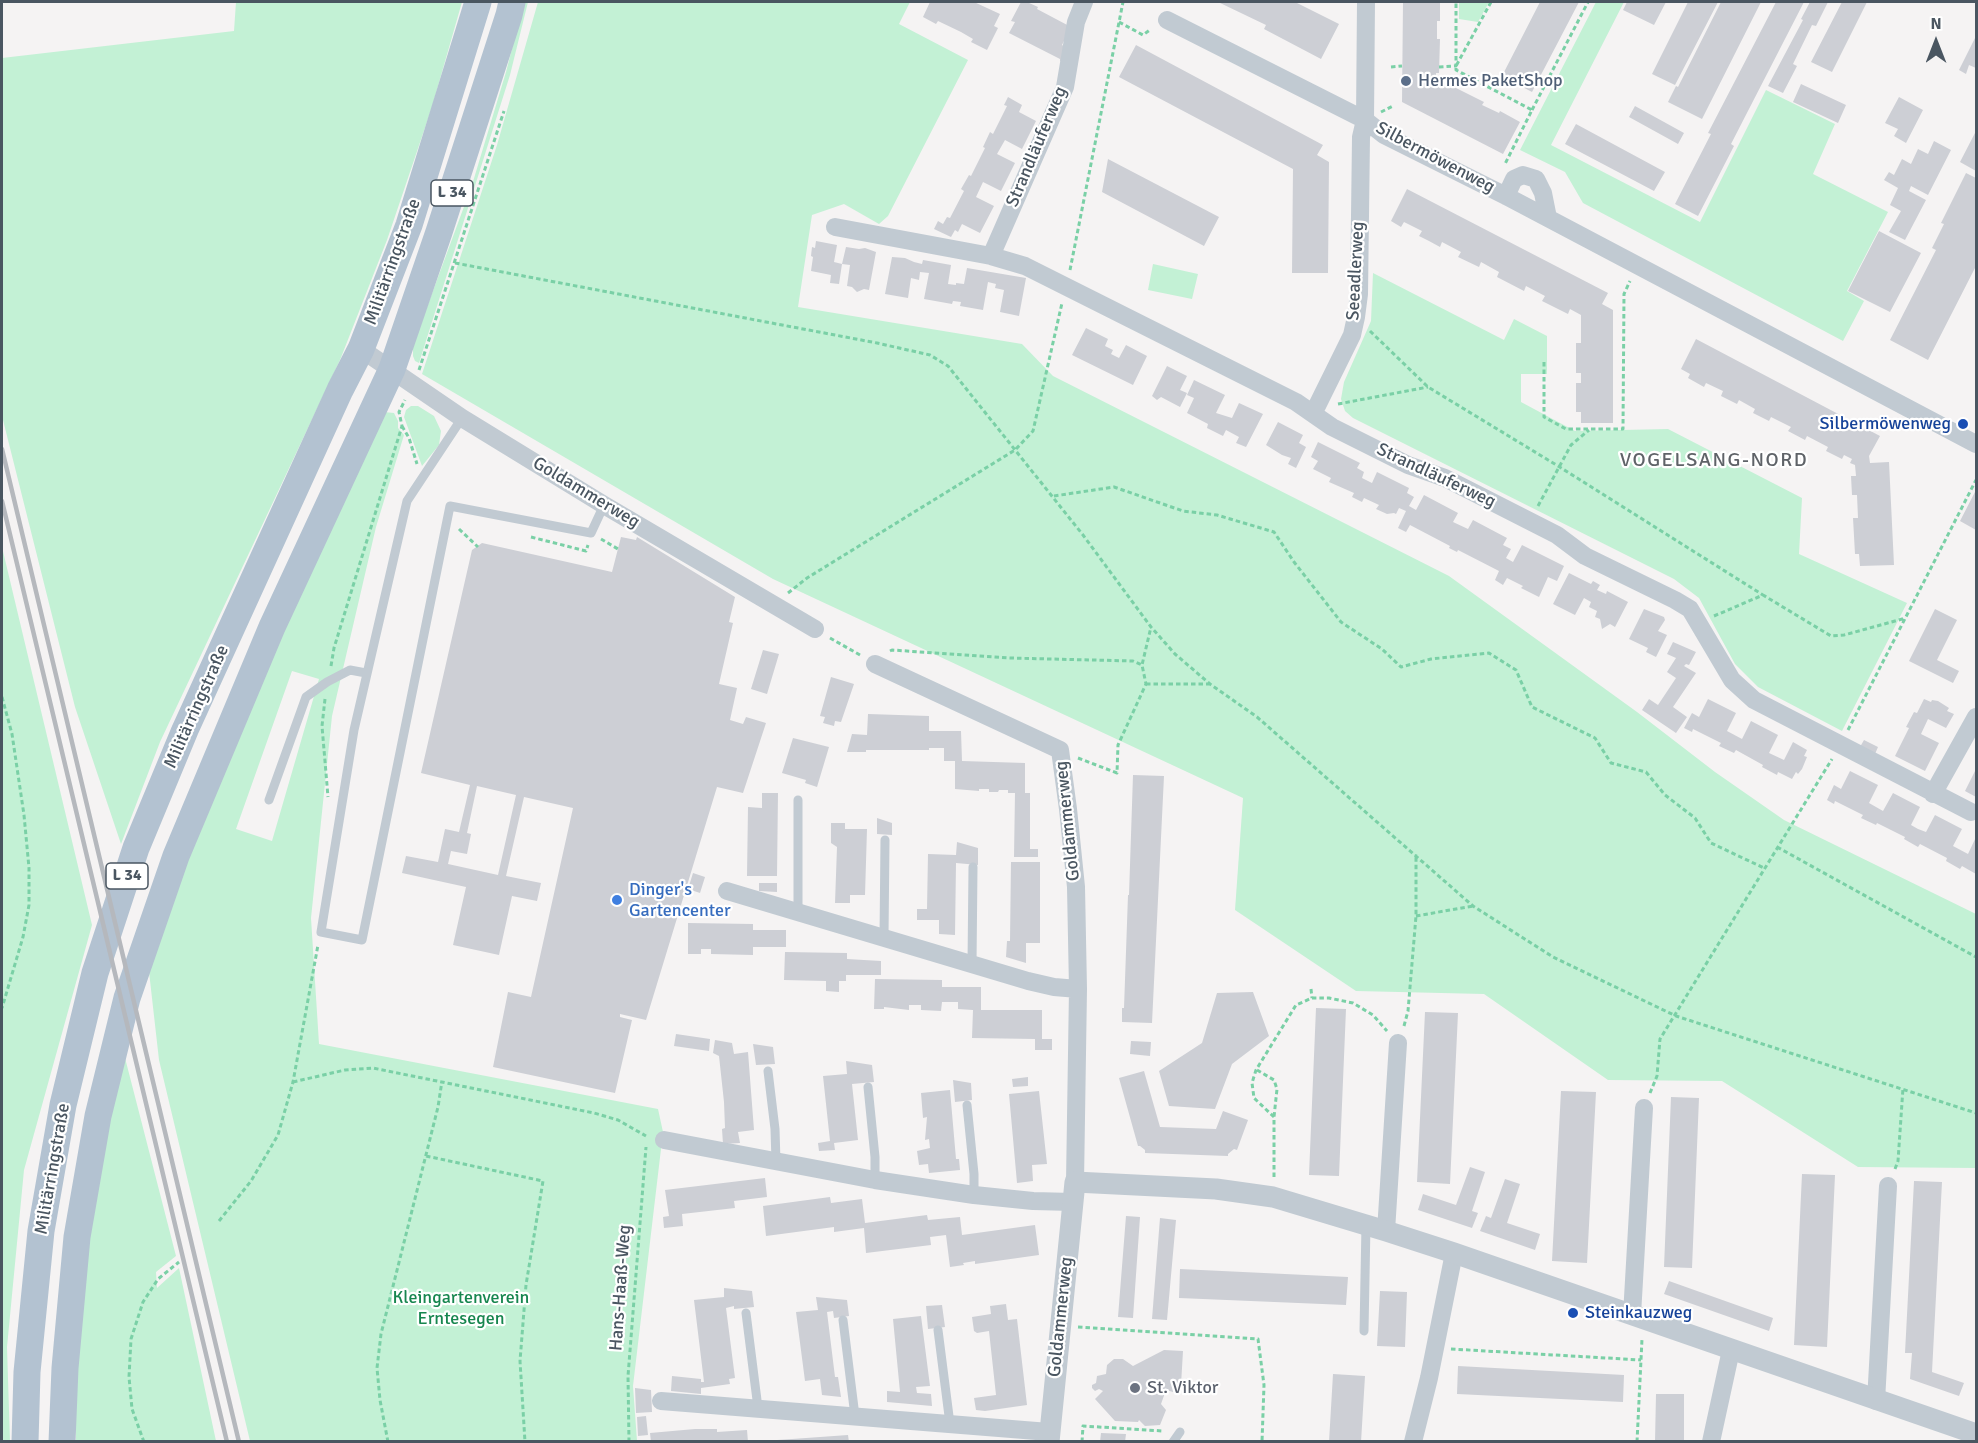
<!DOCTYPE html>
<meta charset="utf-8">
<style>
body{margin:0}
#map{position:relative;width:1978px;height:1443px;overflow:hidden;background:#f5f3f3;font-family:Signika,sans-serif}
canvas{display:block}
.frame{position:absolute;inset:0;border:3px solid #4a5661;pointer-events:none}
.north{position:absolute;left:1906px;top:12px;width:60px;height:60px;-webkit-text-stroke:4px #fff;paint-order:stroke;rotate:0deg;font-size:16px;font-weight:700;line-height:24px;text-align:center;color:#4a5661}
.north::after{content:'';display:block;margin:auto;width:21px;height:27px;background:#4a5661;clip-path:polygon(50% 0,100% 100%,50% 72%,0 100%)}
</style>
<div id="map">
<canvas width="1978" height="1443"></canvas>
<div class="frame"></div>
<div class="north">N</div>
</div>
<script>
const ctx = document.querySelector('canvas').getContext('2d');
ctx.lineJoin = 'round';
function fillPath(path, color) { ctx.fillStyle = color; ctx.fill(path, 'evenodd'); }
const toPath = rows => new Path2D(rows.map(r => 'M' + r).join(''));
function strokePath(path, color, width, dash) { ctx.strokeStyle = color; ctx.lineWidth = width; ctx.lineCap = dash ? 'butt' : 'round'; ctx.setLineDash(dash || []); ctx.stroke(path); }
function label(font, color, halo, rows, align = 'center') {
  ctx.font = font + ' Signika,sans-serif'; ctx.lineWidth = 4.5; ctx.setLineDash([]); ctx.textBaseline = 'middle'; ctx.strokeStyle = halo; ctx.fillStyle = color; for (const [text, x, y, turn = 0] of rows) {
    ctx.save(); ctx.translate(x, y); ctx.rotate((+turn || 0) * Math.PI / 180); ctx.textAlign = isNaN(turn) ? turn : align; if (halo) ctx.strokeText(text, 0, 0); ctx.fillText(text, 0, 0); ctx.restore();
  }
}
fillPath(toPath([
 [236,2,462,2,432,107,387,240,340,360,160,742,121,844,75,707,2,416,2,58,234,31],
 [524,2,528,2,510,75,419,363,415,361,413,356,413,345,472,185,506,72],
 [538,2,910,2,899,24,968,60,888,216,879,224,844,204,812,215,798,307,1022,344,1053,376,1449,576,1637,712,1715,772,1784,820,1976,914,1976,1168,1858,1167,1722,1081,1608,1080,1484,994,1356,991,1235,910,1243,798,773,579,422,374,497,145],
 [1459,2,1489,2,1478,22,1459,19],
 [1596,2,1624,2,1551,145,1700,222,1766,90,1835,124,1813,174,1888,212,1847,291,1864,301,1843,341,1583,203,1565,172,1520,150],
 [1153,264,1198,274,1192,299,1148,290],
 [1373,273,1504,340,1514,319,1547,336,1547,374,1521,374,1521,402,1575,431,1668,429,1802,498,1799,554,1907,603,1842,731,1758,687,1735,664,1699,598,1674,579,1353,418,1345,411,1341,399,1344,382,1371,321],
 [411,406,418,406,434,416,441,431,439,445,422,466,404,417,406,410],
 [384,412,394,413,398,421,398,428,404,435,376,527,332,716,311,918,319,1044,658,1109,663,1132,633,1386,637,1441,250,1441,159,1060,147,954,279,641],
 [292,671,319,679,272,841,236,829],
 [2,547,92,925,24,1170,7,1347,10,1442,2,1441],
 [124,1054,176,1256,156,1272,157,1288,179,1268,216,1441,76,1442,76,1376,85,1260,102,1152]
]), '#c3f1d5');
fillPath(toPath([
 [930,2,974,2,1000,14,994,26,998,28,987,50,971,42,973,39,961,32,938,21,936,24,923,17],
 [1021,2,1027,2,1038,7,1037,9,1071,27,1062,45,1067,48,1064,63,1060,61,1060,59,1009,33,1015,22,1011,21],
 [1218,2,1295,2,1339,24,1321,59,1264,29,1266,25],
 [1403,2,1440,2,1440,21,1437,21,1437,39,1440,39,1439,73,1436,73,1436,81,1443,84,1444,82,1484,102,1482,105,1499,113,1500,111,1520,122,1503,154,1402,102],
 [1540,2,1579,2,1532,92,1502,76],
 [1627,2,1666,2,1654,25,1623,10],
 [1688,2,1718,2,1675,85,1652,74],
 [1721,2,1761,2,1702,119,1668,102,1676,86,1678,87],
 [1776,2,1804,2,1731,144,1734,146,1698,216,1675,204,1711,134,1708,133],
 [1810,2,1828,2,1816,26,1812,25,1793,64,1797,66,1783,93,1768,86,1803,20,1801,19],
 [1842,2,1867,2,1832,72,1811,62],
 [1976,36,1976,68,1969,65,1966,74,1959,70],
 [1136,45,1323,145,1317,155,1329,162,1328,273,1292,273,1293,169,1119,77],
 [1801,84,1846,105,1838,123,1793,102],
 [1008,97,1022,105,1019,112,1036,121,1022,149,1005,140,997,154,1015,163,1001,191,983,182,976,197,994,206,980,233,962,224,958,232,955,230,951,237,934,229,938,221,943,224,947,217,950,218,964,191,961,189,969,175,971,176,985,148,983,147,990,132,993,134,1007,106,1004,105],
 [1899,97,1923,110,1906,143,1894,136,1898,129,1885,123],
 [1635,106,1684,133,1678,144,1629,117],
 [1576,124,1665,172,1654,191,1565,144],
 [1976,131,1976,171,1960,162],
 [1934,141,1951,150,1928,195,1911,186,1909,191,1926,200,1905,240,1889,232,1901,211,1890,205,1898,188,1884,180,1889,172,1894,175,1902,159,1911,164,1918,149,1928,154],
 [1108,159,1219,217,1204,246,1102,192],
 [1966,173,1976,178,1976,266,1928,360,1890,340,1936,250,1932,248,1944,224,1941,223],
 [1407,189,1608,293,1602,304,1613,310,1613,423,1581,423,1581,412,1576,412,1576,383,1581,383,1581,373,1576,373,1576,343,1581,343,1581,315,1570,309,1568,314,1542,301,1545,296,1526,286,1524,291,1497,277,1499,272,1481,262,1479,267,1458,257,1461,252,1442,242,1440,247,1429,241,1419,236,1422,231,1404,222,1401,227,1391,221],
 [1879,231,1921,253,1890,312,1848,291],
 [816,241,837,245,834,262,842,264,846,247,859,249,865,248,876,252,869,290,864,289,857,292,852,287,847,286,850,265,842,264,839,284,830,283,831,275,811,271,813,257,811,256,812,247,815,248],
 [892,257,905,258,914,262,922,264,923,260,951,265,948,284,956,285,956,283,964,284,967,268,1026,278,1019,316,1000,312,1004,290,995,288,996,284,988,282,983,310,960,306,961,302,953,301,952,304,924,299,929,273,920,272,919,280,911,278,908,298,885,294],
 [1086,328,1108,339,1105,346,1113,350,1111,354,1119,358,1126,345,1147,356,1133,385,1072,355],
 [1696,339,1880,436,1869,456,1870,463,1889,462,1894,565,1860,566,1859,554,1855,554,1853,518,1858,518,1857,495,1852,495,1851,476,1856,476,1855,465,1850,463,1852,459,1844,455,1842,459,1826,451,1828,447,1807,436,1805,440,1788,431,1791,427,1771,417,1769,421,1753,413,1755,409,1739,400,1737,404,1721,396,1723,391,1706,383,1704,387,1688,378,1690,374,1681,369],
 [1167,366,1187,376,1180,390,1187,393,1180,407,1161,397,1157,400,1152,396],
 [1194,380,1225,395,1216,413,1232,418,1239,403,1263,414,1246,447,1236,443,1239,437,1226,430,1223,436,1207,428,1208,424,1187,413,1194,398,1187,395],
 [1278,422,1303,435,1299,443,1306,447,1296,468,1288,464,1291,458,1282,455,1266,445],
 [1318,442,1360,463,1357,468,1364,472,1362,478,1372,483,1377,472,1409,488,1407,493,1414,497,1409,506,1416,510,1424,495,1458,513,1453,522,1468,529,1473,520,1507,538,1503,545,1511,549,1506,558,1513,562,1522,545,1564,566,1557,581,1548,577,1539,597,1521,588,1523,586,1507,578,1503,585,1495,580,1499,571,1458,550,1457,552,1449,548,1450,546,1410,525,1406,532,1398,528,1406,511,1399,508,1396,514,1394,513,1387,514,1376,509,1379,505,1364,498,1362,502,1352,497,1354,493,1329,482,1331,478,1313,469,1318,461,1311,457],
 [1976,490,1976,530,1960,521],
 [621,537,636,540,637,537,735,597,729,622,733,623,719,684,737,688,730,720,743,724,746,717,766,723,743,793,717,787,646,1020,620,1014,620,1017,632,1020,615,1093,493,1067,508,992,531,997,573,808,524,797,506,876,541,883,537,901,512,896,499,955,453,945,466,887,402,873,406,856,438,862,445,829,459,832,470,785,421,773,472,550,482,543,612,572],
 [477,786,516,795,498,875,448,864,451,851,467,854,471,834,467,833],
 [1569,573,1591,584,1593,581,1600,585,1597,590,1606,594,1607,591,1628,602,1615,627,1610,624,1602,629,1600,619,1595,617,1597,611,1589,607,1591,602,1584,598,1575,615,1553,604],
 [1644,609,1664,617,1665,620,1658,631,1667,635,1656,657,1646,652,1648,648,1629,639],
 [1935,609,1957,620,1937,660,1959,671,1953,683,1909,661],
 [1673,642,1696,652,1689,665,1686,664,1684,666,1696,673,1673,707,1687,717,1676,733,1642,710,1649,699,1658,705,1676,678,1667,672,1676,658,1667,654],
 [763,650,779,654,767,694,751,689],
 [831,677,854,684,841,722,835,721,834,726,823,723,825,717,820,716],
 [1708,699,1736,713,1727,731,1742,739,1751,721,1778,735,1769,753,1784,760,1793,742,1807,750,1804,756,1807,757,1802,769,1798,774,1796,772,1792,779,1778,772,1777,775,1762,767,1763,765,1736,750,1734,753,1719,746,1721,743,1693,729,1692,732,1684,728,1692,713,1699,717],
 [1924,699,1931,702,1932,700,1938,701,1949,708,1947,711,1954,714,1946,728,1928,719,1921,734,1939,743,1925,771,1895,756,1909,728,1906,727,1914,712,1917,713],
 [868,714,929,716,929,731,961,731,962,761,1025,763,1025,793,1030,793,1030,849,1038,849,1038,857,1014,857,1015,793,1008,793,1008,790,999,790,998,792,989,792,989,789,979,789,979,791,955,789,955,761,944,761,944,748,929,748,929,750,866,750,866,752,847,752,852,734,867,735],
 [793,738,829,747,817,787,805,783,806,780,782,773],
 [1864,740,1878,747,1875,754,1860,747],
 [1976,769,1976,797,1965,791],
 [1850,771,1878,785,1869,803,1883,811,1893,793,1920,807,1911,825,1918,829,1926,832,1935,815,1962,829,1953,846,1968,854,1976,837,1976,874,1962,866,1960,869,1946,861,1947,858,1920,844,1918,847,1904,839,1905,837,1877,823,1876,825,1861,818,1863,815,1835,801,1834,804,1827,800,1834,785,1841,789],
 [1133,775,1164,776,1152,1023,1122,1022,1122,1008,1124,1008,1128,895,1129,895],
 [762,793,778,793,777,876,747,876,748,807,762,808],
 [877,818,892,823,892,835,877,834],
 [831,823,845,823,845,829,867,829,865,895,850,895,850,903,835,903,837,847,831,843],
 [957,842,978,848,978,865,956,863,955,935,939,934,939,920,917,920,917,909,927,909,928,854,956,855],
 [1011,862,1040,862,1040,943,1026,943,1026,963,1006,957,1007,941,1010,941],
 [693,873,705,877,700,893,688,889],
 [759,883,777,883,777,892,759,891],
 [688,923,753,924,753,930,786,930,786,947,753,947,753,955,711,954,711,949,701,949,701,954,688,954],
 [785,952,847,953,847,959,881,961,881,975,846,975,846,981,839,981,839,992,826,991,826,981,784,980],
 [875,979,942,980,942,987,981,987,981,1010,1042,1010,1042,1039,1052,1039,1052,1050,1035,1050,1035,1039,972,1038,973,1010,958,1009,958,1002,942,1002,941,1011,921,1010,921,1005,909,1005,909,1010,884,1007,884,1009,874,1009],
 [1253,992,1269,1036,1232,1064,1215,1109,1169,1106,1159,1071,1202,1043,1217,993],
 [1316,1008,1346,1009,1339,1176,1309,1175],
 [1425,1012,1458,1013,1450,1184,1417,1182],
 [676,1034,710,1039,709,1051,674,1046],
 [715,1040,732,1043,734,1054,748,1052,754,1130,738,1132,740,1143,723,1144,722,1129,725,1128,724,1102,719,1056,713,1053],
 [1131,1041,1151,1042,1150,1056,1130,1054],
 [753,1044,773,1047,775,1064,756,1065],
 [846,1061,872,1065,874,1082,852,1084,858,1140,834,1143,835,1150,819,1151,818,1143,830,1141,823,1076,847,1074],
 [1144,1071,1160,1127,1216,1129,1223,1111,1248,1120,1237,1150,1234,1149,1228,1154,1228,1156,1145,1153,1145,1150,1140,1146,1138,1146,1119,1078],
 [1028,1077,1028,1086,1013,1087,1012,1079],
 [953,1080,971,1083,972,1100,955,1102],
 [950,1090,956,1159,959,1159,960,1170,929,1173,928,1164,919,1165,917,1151,930,1148,929,1139,925,1140,927,1117,923,1118,921,1093],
 [1039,1091,1047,1164,1032,1165,1033,1181,1017,1183,1009,1094],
 [1561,1091,1596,1092,1587,1263,1552,1261],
 [1671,1097,1699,1098,1692,1268,1664,1267],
 [1470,1167,1485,1172,1472,1211,1478,1213,1472,1228,1418,1210,1423,1194,1456,1205],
 [1802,1174,1835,1175,1827,1347,1794,1345],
 [765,1178,767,1197,734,1201,735,1208,682,1214,683,1226,664,1228,663,1217,669,1216,665,1190],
 [1505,1179,1520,1184,1507,1223,1540,1234,1535,1250,1480,1231,1486,1216,1491,1218],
 [1914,1181,1942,1182,1932,1372,1964,1383,1959,1396,1910,1379,1912,1353,1905,1353],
 [830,1197,831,1203,862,1199,865,1223,927,1215,928,1220,960,1217,962,1235,1035,1225,1039,1255,975,1264,975,1261,963,1263,964,1265,950,1267,946,1235,930,1237,931,1245,866,1253,864,1228,834,1232,834,1227,766,1236,763,1206],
 [1126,1216,1140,1217,1133,1318,1118,1317],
 [1160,1218,1176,1220,1167,1320,1152,1319],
 [1180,1269,1348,1277,1346,1305,1179,1298],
 [1669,1281,1773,1318,1769,1331,1664,1294],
 [724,1288,752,1291,754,1307,734,1309,734,1306,726,1308,735,1378,729,1379,730,1384,701,1388,701,1394,671,1391,672,1376,701,1379,701,1382,704,1382,694,1300,724,1297],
 [1380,1291,1407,1292,1405,1347,1377,1346],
 [816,1297,847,1300,849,1316,834,1318,833,1311,827,1312,835,1377,838,1377,841,1397,822,1395,820,1379,805,1381,796,1312,818,1310],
 [1006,1304,1008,1320,1017,1319,1027,1405,985,1411,976,1410,974,1398,996,1395,989,1331,977,1333,974,1331,972,1317,991,1314,990,1306],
 [942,1305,945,1327,928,1329,926,1306],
 [921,1316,930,1386,916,1387,917,1393,931,1394,932,1406,887,1402,887,1391,900,1392,893,1319],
 [1164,1350,1183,1351,1181,1385,1173,1392,1166,1390,1161,1404,1166,1410,1160,1425,1145,1426,1139,1420,1138,1422,1115,1421,1095,1399,1103,1391,1099,1389,1095,1391,1092,1388,1092,1385,1096,1383,1097,1376,1106,1374,1107,1365,1114,1359,1123,1359,1133,1366],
 [1458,1366,1624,1375,1623,1402,1457,1394],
 [1333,1374,1365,1376,1361,1442,1329,1442],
 [635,1388,651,1390,652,1412,636,1413],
 [1656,1394,1684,1394,1684,1442,1655,1442],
 [646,1416,648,1435,638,1436,637,1417],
 [695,1429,717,1429,717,1432,747,1430,748,1442,651,1442,650,1433],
 [1101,1433,1126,1434,1125,1442,1100,1442],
 [848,1435,849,1442,777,1442,777,1440,792,1439]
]), '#cdcfd5');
strokePath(toPath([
 [1491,2,1456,66,1456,70,1532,110,1505,164],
 [1119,22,1143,35,1151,29],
 [1391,67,1402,66],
 [1439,67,1456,66,1456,2],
 [1532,110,1588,2],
 [1381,112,1393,106],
 [455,263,877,343,930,355,948,366,1083,535,1151,627,1175,654,1210,684,1257,717,1473,906,1553,957,1676,1016,1976,1113],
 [1070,270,1123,2],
 [1370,331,1428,387,1558,466,1763,595],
 [1544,362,1544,417,1566,429,1623,429,1624,294,1630,281],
 [419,370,504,111],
 [1338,404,1428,387],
 [402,426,409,438,417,464],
 [1054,496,1114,487,1183,511,1217,515,1274,532,1294,562,1341,622,1382,649,1401,667,1431,659,1489,653,1516,670,1532,707,1595,738,1611,763,1646,772,1665,795,1695,818,1711,843,1764,868],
 [1538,506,1571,445,1589,430],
 [459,529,478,547],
 [531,537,586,551,588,545],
 [601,539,618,549],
 [788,593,807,578,1015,450,1033,431,1062,303],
 [1714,616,1763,595,1831,636,1844,635,1906,618],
 [830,638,860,655],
 [890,651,892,650,1009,658,1133,661,1142,665],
 [331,666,334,648,402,426,399,412,405,400],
 [1146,684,1210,684],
 [2,697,12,734,24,815,29,868,29,905,23,937,2,1008],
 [325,699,322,726,328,797],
 [1848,730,1976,480],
 [1078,758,1117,773,1118,745,1146,684,1142,665,1151,627],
 [1777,847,1976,957],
 [1416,916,1473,906],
 [1311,989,1312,998],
 [1404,1026,1408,1011,1416,916,1416,854],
 [1257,1070,1274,1080,1277,1089,1274,1117],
 [293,1082,345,1070,373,1068,594,1113,618,1120,646,1136],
 [1650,1093,1657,1076,1660,1039,1832,759],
 [426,1156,543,1181,526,1285,520,1361,525,1442],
 [1895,1169,1898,1161,1903,1088],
 [1274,1177,1274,1117,1254,1098,1252,1083,1256,1070,1296,1005,1312,998,1329,998,1353,1003,1373,1015,1387,1031],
 [219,1221,251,1181,278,1135,293,1082,318,945],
 [1078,1327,1258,1339,1264,1385,1262,1442],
 [1451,1349,1641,1360],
 [144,1442,132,1409,129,1377,131,1339,143,1302,158,1279,179,1262],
 [388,1442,380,1400,377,1368,381,1334,438,1107,442,1081],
 [629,1442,628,1376,646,1147],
 [1082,1442,1083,1426,1163,1431],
 [1637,1442,1642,1339]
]), '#7ad0a6', 3, [4.5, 3]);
strokePath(toPath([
 [462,418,407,501,354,730,321,932,362,940,450,506,591,533,604,505],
 [269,800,306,697,327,682,350,670,366,673],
 [798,800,798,911],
 [884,937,885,840],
 [972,964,973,867],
 [768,1071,775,1129,776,1162],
 [868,1087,875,1157,875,1180],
 [967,1105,974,1174,974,1195],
 [746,1313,758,1408],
 [843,1320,855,1416],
 [938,1330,950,1424],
 [1364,1331,1366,1224],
 [1173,1442,1180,1432]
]), '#c1cad2', 9);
strokePath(toPath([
 [1167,20,1365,120,1384,135,1506,196,1976,444],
 [1506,196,1514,179,1523,175,1536,179,1543,193,1548,218],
 [835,227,991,256,1025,266,1296,402,1332,427,1408,465,1445,478,1557,535,1585,556,1675,600,1690,609,1732,680,1754,700,1971,812],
 [991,256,1065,87,1076,22,1084,2],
 [361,349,462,418,604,505,815,629],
 [1313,414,1352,335,1356,317,1359,294,1361,137,1365,120,1366,2],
 [875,664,1060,750,1068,809,1076,887,1078,989,1075,1182],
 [1933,794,1976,717],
 [727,891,1028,981,1054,987,1078,989],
 [664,1140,875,1180,974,1195,1033,1201,1073,1202],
 [1386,1231,1398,1043],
 [1632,1315,1644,1108],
 [661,1401,1049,1432],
 [1876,1401,1888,1186],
 [1413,1442,1429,1378,1454,1253],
 [1711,1442,1731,1350]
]), '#c1cad2', 18);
strokePath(toPath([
 [1049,1442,1075,1182,1216,1189,1273,1197,1386,1231,1454,1253,1976,1434]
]), '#c1cad2', 21);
strokePath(toPath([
 [25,1442,27,1372,41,1231,63,1105,95,973,136,848,185,730,340,390,361,349,409,225,478,2],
 [62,1442,65,1368,77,1237,98,1116,127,998,176,856,272,627,392,369,439,232,509,15,512,2]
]), '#b3c2d1', 27);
strokePath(toPath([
 [2,449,239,1442],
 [2,501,227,1442]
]), '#b5b8bd', 4.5);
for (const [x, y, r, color] of [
 [1406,81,6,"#5c6f8a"],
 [1963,424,6,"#1a4fb4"],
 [617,900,6,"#3f7fe0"],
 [1573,1313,6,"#1a4fb4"],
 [1135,1388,6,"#6b7280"]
]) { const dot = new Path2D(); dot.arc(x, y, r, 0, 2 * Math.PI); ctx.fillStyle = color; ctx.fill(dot); strokePath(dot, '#fff', 2); }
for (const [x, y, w] of [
 [452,193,42],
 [127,876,42]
]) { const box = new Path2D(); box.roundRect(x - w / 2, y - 13, w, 26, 4.5); ctx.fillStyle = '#fff'; ctx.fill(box); strokePath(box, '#4a5661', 1.5); }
label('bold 16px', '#4a5661', null, [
 ["L 34",452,193],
 ["L 34",127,876]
]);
label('18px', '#4e5e75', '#fff', [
 ["Hermes PaketShop",1418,81]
], 'left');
label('18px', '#4a5661', '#fff', [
 ["Strandläuferweg",1037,147,-67],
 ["Silbermöwenweg",1435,158,28],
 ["Militärringstraße",393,262,-70],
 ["Seeadlerweg",1356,271,-87],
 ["Strandläuferweg",1436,476,25],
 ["Goldammerweg",586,493,31],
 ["Militärringstraße",197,707,-66],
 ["Goldammerweg",1068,821,-96],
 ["Militärringstraße",53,1169,-80],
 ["Hans-Haaß-Weg",621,1288,-86],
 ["Goldammerweg",1061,1317,-84]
]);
label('18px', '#164399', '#fff', [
 ["Silbermöwenweg",1951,424],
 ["Steinkauzweg",1585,1313,"left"]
], 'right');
label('18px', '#366cbe', '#fff', [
 ["Dinger's",629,890],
 ["Gartencenter",629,911]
], 'left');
label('18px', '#17864f', '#fff', [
 ["Kleingartenverein",461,1298],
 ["Erntesegen",461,1319]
]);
label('18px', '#5b616d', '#fff', [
 ["St. Viktor",1147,1388]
], 'left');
ctx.letterSpacing = '1.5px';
label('20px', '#5f6368', '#fff', [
 ["VOGELSANG-NORD",1714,461]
]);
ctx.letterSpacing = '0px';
</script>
